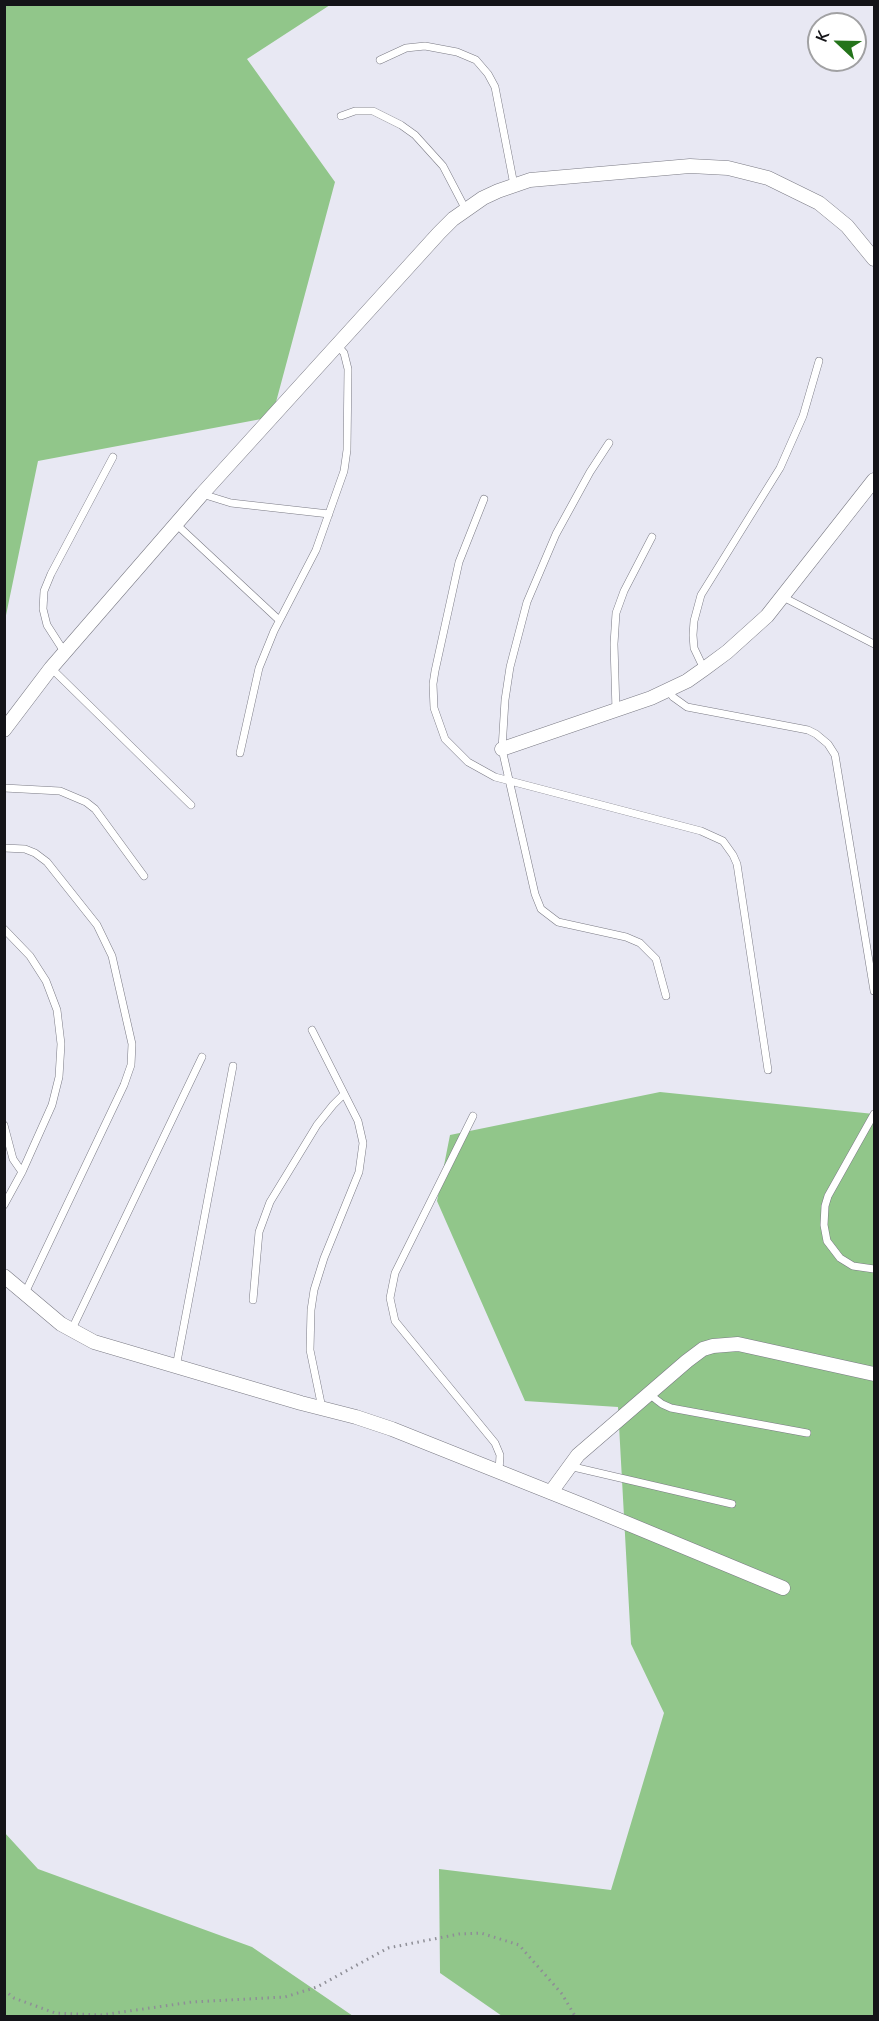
<!DOCTYPE html>
<style>
body{margin:0}
#map{position:relative;width:879px;height:2021px;overflow:hidden;background:#e8e8f3;font-family:Manrope,sans-serif}
canvas{display:block}
.frame{position:absolute;inset:0;border:6px solid #141418;pointer-events:none}
.north{position:absolute;left:807px;top:12px;width:60px;height:60px;box-sizing:border-box;background:#fff;border:2px solid #a1a1a3;border-radius:50%;rotate:292deg;font-size:16px;font-weight:700;line-height:24px;text-align:center;color:#141418}
.north::after{content:'';display:block;margin:auto;width:21px;height:27px;background:#24741b;clip-path:polygon(50% 0,100% 100%,50% 72%,0 100%)}
</style>
<div id="map">
<canvas width="879" height="2021"></canvas>
<div class="frame"></div>
<div class="north">K</div>
</div>
<script>
const ctx = document.querySelector('canvas').getContext('2d');
ctx.lineJoin = 'round';
function fillPath(path, color) { ctx.fillStyle = color; ctx.fill(path, 'evenodd'); }
const toPath = rows => new Path2D(rows.map(r => 'M' + r).join(''));
function strokePath(path, color, width, dash) { ctx.strokeStyle = color; ctx.lineWidth = width; ctx.lineCap = dash ? 'butt' : 'round'; ctx.setLineDash(dash || []); ctx.stroke(path); }
fillPath(toPath([
 [5,5,330,5,247,59,335,182,272,417,38,461,5,620],
 [660,1092,874,1114,874,2016,502,2016,440,1973,439,1869,611,1890,664,1713,631,1644,618,1407,525,1401,437,1201,450,1135],
 [4,1832,38,1869,252,1947,353,2016,5,2016]
]), '#91c68a');
const service = toPath([
 [380,60,406,48,425,46,457,52,476,60,488,74,495,87,514,185],
 [341,116,355,111,373,111,401,125,415,135,443,166,466,210],
 [609,443,590,472,556,534,527,602,510,667,505,700,502,749,535,894,541,909,558,922,626,937,640,943,656,959,666,996],
 [202,494,231,503,329,514],
 [484,499,459,562,435,671,433,684,434,708,445,739,468,762,495,777,701,831,723,841,733,855,737,864,768,1070],
 [176,524,279,620],
 [783,597,874,644],
 [65,653,47,625,43,609,44,591,51,574,113,457],
 [51,668,191,805],
 [704,669,694,648,693,635,694,621,701,595,780,468,803,416,819,361],
 [668,690,673,697,687,707,808,730,816,734,828,744,835,755,874,991],
 [616,711,614,644,616,613,624,591,652,537],
 [240,753,259,668,274,631,316,550,344,471,347,450,348,369,344,353,337,345],
 [4,788,60,791,86,802,95,809,144,876],
 [4,848,25,849,35,853,47,862,97,925,112,956,132,1044,131,1065,124,1085,25,1293],
 [4,929,30,956,46,981,57,1010,61,1044,59,1077,52,1105,22,1172,4,1205],
 [312,1030,358,1121,363,1143,359,1172,324,1258,314,1290,311,1310,310,1350,322,1408],
 [874,1114,828,1196,825,1206,824,1225,827,1241,840,1258,853,1266,874,1269],
 [473,1116,395,1273,390,1298,395,1321,495,1443,500,1455,499,1471],
 [4,1125,13,1159,22,1172],
 [253,1300,259,1232,270,1202,317,1125,333,1105,344,1094],
 [71,1331,202,1057],
 [176,1367,233,1066],
 [649,1394,662,1404,671,1408,807,1433],
 [569,1466,732,1504]
]);
const minor = toPath([
 [4,730,51,668,202,494,439,233,453,219,483,198,498,191,530,180,690,166,728,168,768,178,819,203,847,226,874,259],
 [502,749,651,698,687,681,704,669,727,652,767,616,874,480],
 [4,1276,61,1324,94,1342,301,1403,356,1417,392,1429,590,1508,783,1588],
 [551,1492,578,1455,687,1361,703,1349,713,1346,738,1344,874,1374]
]);
strokePath(service, '#7a7a84', 8);
strokePath(minor, '#7a7a84', 15);
strokePath(toPath([
 [4,1990,14,1998,55,2013,101,2015,192,2002,285,1997,317,1987,388,1948,459,1934,481,1933,519,1945,562,1994,575,2016]
]), '#8e8e96', 3, [1.5, 4.5]);
strokePath(service, '#fff', 7);
strokePath(minor, '#fff', 14);
</script>
